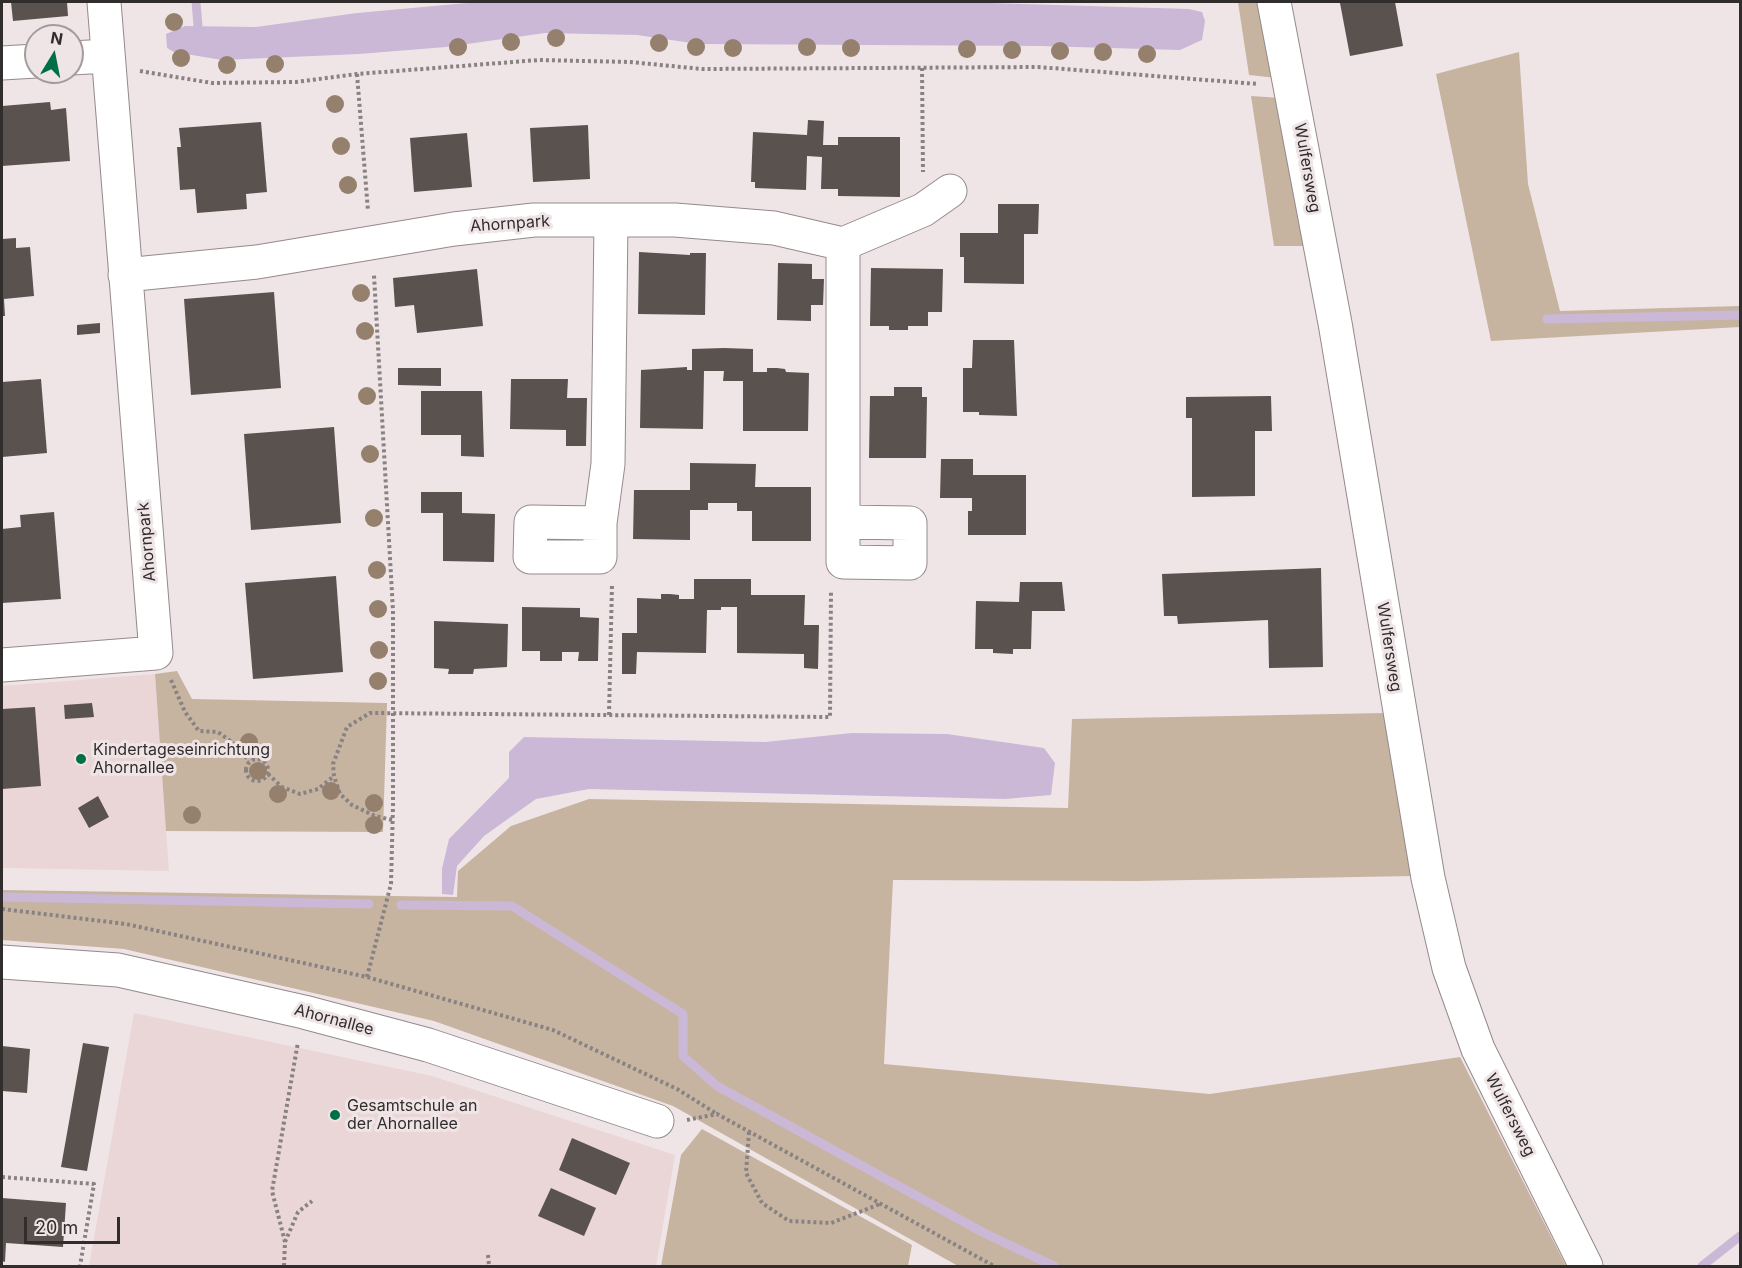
<!DOCTYPE html>
<style>
body{margin:0}
#map{position:relative;width:1742px;height:1268px;overflow:hidden;background:#f0e5e6;font-family:Inter,sans-serif}
canvas{display:block}
.frame{position:absolute;inset:0;border:3px solid #312d2d;pointer-events:none}
.north{position:absolute;left:24px;top:24px;width:60px;height:60px;box-sizing:border-box;background:#f0e5e6;border:2px solid #a49b9c;border-radius:50%;rotate:10deg;font-size:16px;font-weight:700;line-height:24px;text-align:center;color:#312d2d}
.north::after{content:'';display:block;margin:auto;width:21px;height:27px;background:#006f47;clip-path:polygon(50% 0,100% 100%,50% 72%,0 100%)}
.scale{position:absolute;left:24px;top:1217px;width:96px;height:27px;box-sizing:border-box;border:3px solid #312d2d;border-top:0;padding-left:8px;font-size:18px;line-height:21px;white-space:nowrap;color:#312d2d;-webkit-text-stroke:4px #f0e5e6;paint-order:stroke}
</style>
<div id="map">
<canvas width="1742" height="1268"></canvas>
<div class="frame"></div>
<div class="north">N</div>
<div class="scale">20 m</div>
</div>
<script>
const ctx = document.querySelector('canvas').getContext('2d');
ctx.lineJoin = 'round';
function fillPath(path, color) { ctx.fillStyle = color; ctx.fill(path, 'evenodd'); }
const toPath = rows => new Path2D(rows.map(r => 'M' + r).join(''));
function strokePath(path, color, width, dash) { ctx.strokeStyle = color; ctx.lineWidth = width; ctx.lineCap = dash ? 'butt' : 'round'; ctx.setLineDash(dash || []); ctx.stroke(path); }
function label(font, color, halo, rows, align = 'center') {
  ctx.font = font + ' Inter,sans-serif'; ctx.lineWidth = 6; ctx.setLineDash([]); ctx.textBaseline = 'middle'; ctx.strokeStyle = halo; ctx.fillStyle = color; for (const [text, x, y, turn = 0] of rows) {
    ctx.save(); ctx.translate(x, y); ctx.rotate((+turn || 0) * Math.PI / 180); ctx.textAlign = isNaN(turn) ? turn : align; if (halo) ctx.strokeText(text, 0, 0); ctx.fillText(text, 0, 0); ctx.restore();
  }
}
fillPath(toPath([
 [155,674,169,871,2,868,2,686],
 [134,1013,432,1076,675,1155,656,1266,89,1266]
]), '#ead6d7');
fillPath(toPath([
 [1238,2,1263,2,1277,78,1249,75],
 [1519,52,1528,184,1560,311,1740,306,1740,327,1491,341,1436,74],
 [1251,96,1281,98,1309,246,1274,246],
 [177,671,192,699,387,703,383,832,166,831,155,674],
 [1385,713,1413,876,1136,881,893,880,884,1064,1210,1094,1460,1057,1566,1266,958,1266,673,1106,434,1021,124,949,2,940,2,890,457,897,458,871,511,826,589,799,1068,808,1072,719],
 [702,1129,912,1245,908,1266,661,1266,681,1155]
]), '#c6b4a1');
fillPath(toPath([
 [478,2,956,2,1189,9,1202,12,1205,21,1202,40,1180,50,1040,46,698,44,637,35,545,33,446,47,359,54,222,60,174,52,167,48,166,34,185,26,256,27,357,13],
 [852,733,947,734,1044,748,1055,763,1051,795,1005,799,589,789,536,799,484,836,457,866,453,895,442,894,442,869,449,839,509,778,509,752,524,737,765,742]
]), '#cbb8d7');
strokePath(toPath([
 [196,2,198,26],
 [1547,319,1740,315],
 [2,897,369,904],
 [401,905,512,906,683,1014,683,1056,717,1086,984,1233,1054,1266],
 [1702,1266,1740,1236]
]), '#cbb8d7', 9);
fillPath(toPath([
 [11,2,67,2,68,16,13,21],
 [1351,2,1395,2,1403,46,1350,56,1340,3],
 [50,102,51,110,66,108,70,161,2,166,2,106],
 [808,120,824,121,823,145,838,145,838,137,900,137,900,197,838,196,838,189,821,189,822,157,807,156,806,190,755,188,755,182,751,182,753,132,807,135],
 [261,122,267,192,246,194,247,209,197,213,195,189,180,190,177,147,181,147,179,128],
 [588,125,590,179,533,182,530,128],
 [467,133,472,187,414,192,410,138],
 [998,204,1039,204,1038,234,1024,234,1024,284,964,283,964,257,960,257,960,233,998,233],
 [16,238,16,248,30,247,34,296,4,299,5,316,2,316,2,239],
 [639,252,690,255,690,253,706,253,705,315,638,314],
 [778,263,812,264,812,279,824,279,823,305,811,305,811,321,777,320],
 [871,268,943,269,942,312,928,312,928,326,908,326,908,330,889,330,889,326,870,326],
 [477,269,483,326,417,333,414,305,395,307,393,278],
 [274,292,281,388,191,395,184,299],
 [100,323,100,333,77,335,77,325],
 [973,340,1014,340,1017,416,979,415,979,412,963,412,963,368,972,368],
 [724,348,753,349,753,372,767,372,767,368,777,368,785,369,786,372,809,373,808,431,743,431,743,381,723,381,724,371,704,371,703,429,640,428,641,370,687,367,687,370,692,370,692,349],
 [398,368,441,368,441,386,398,385],
 [41,379,47,453,2,457,2,382],
 [511,379,568,379,567,398,587,398,586,446,566,446,566,430,510,429],
 [894,387,922,387,922,397,927,397,926,458,869,458,870,396,894,396],
 [421,391,482,391,484,457,461,456,461,435,421,435],
 [1271,396,1272,431,1255,431,1255,496,1192,497,1192,418,1186,418,1186,397],
 [334,427,341,523,251,530,244,434],
 [941,459,973,459,973,475,1026,475,1026,535,968,535,968,511,972,511,972,498,940,498],
 [690,463,756,464,755,487,811,487,811,541,752,541,752,511,737,511,737,503,708,503,708,510,690,510,690,540,633,539,634,490,690,490],
 [421,492,462,492,462,513,495,514,494,562,443,561,443,513,421,513],
 [54,512,61,599,2,603,2,529,21,527,20,515],
 [1321,568,1323,667,1269,668,1268,620,1178,624,1177,616,1164,616,1162,574],
 [336,576,343,672,253,679,245,583],
 [694,579,751,579,751,595,805,595,804,625,819,625,818,669,804,668,804,654,737,653,737,607,721,607,721,610,707,610,706,653,637,652,636,674,622,674,622,633,637,633,637,598,661,599,661,594,670,594,679,595,679,599,694,599],
 [1020,582,1062,582,1065,611,1032,611,1031,649,1013,649,1013,654,993,653,993,649,975,649,976,601,1019,602],
 [522,607,580,608,580,617,599,618,598,661,578,661,579,652,562,652,562,661,540,661,540,651,522,651],
 [434,621,508,624,507,667,474,669,473,674,448,674,449,669,434,668],
 [92,703,94,717,65,719,64,705],
 [35,707,41,786,2,789,2,709],
 [98,796,109,817,89,828,78,808],
 [83,1043,109,1047,87,1171,61,1167],
 [2,1046,30,1049,27,1093,2,1091],
 [572,1138,630,1163,616,1195,559,1170],
 [551,1188,596,1208,584,1236,538,1216],
 [2,1198,66,1203,63,1247,6,1243,5,1262,2,1261]
]), '#5a524f');
const minor = toPath([
 [1274,2,1335,323,1428,878,1449,968,1478,1049,1586,1266],
 [72,58,107,56],
 [2,63,36,61],
 [125,275,257,262,454,229,534,220,675,220,774,228,843,244,923,210,950,191],
 [843,522,910,523,910,563,843,562,843,244],
 [600,523,531,522,530,557,600,557,600,523,608,464,611,221],
 [2,665,156,653,104,2],
 [2,962,118,970,304,1012,428,1045,657,1121]
]);
strokePath(minor, '#948a8b', 35);
strokePath(toPath([
 [922,68,923,172],
 [140,71,212,83,296,82,357,74,539,60,630,62,702,69,1038,67,1258,84],
 [357,74,368,211],
 [171,680,185,712,199,731,218,732,236,745,249,761],
 [609,715,612,585],
 '246 770a11 11 0 1 1 22 0a11 11 0 1 1-22 0Z',
 [268,774,282,787,300,794,318,789,334,776],
 [392,820,375,816,352,805,340,794,334,776,333,764,347,727,370,713,830,717,831,590],
 [2,909,126,924,367,977,553,1030,677,1089,717,1114],
 [367,977,391,884,393,805,393,611,374,275],
 [687,1120,717,1114,994,1266],
 [749,1132,746,1173,762,1203,789,1221,831,1223,880,1204],
 [2,1177,94,1184,80,1266],
 [285,1242,272,1191,298,1042],
 [488,1255,489,1266],
 [284,1266,285,1242,298,1212,312,1201]
]), '#898282', 4, [3, 3]);
strokePath(minor, '#fff', 33);
ctx.fillStyle = '#94806c';
for (const [x, y] of [
 [174,22],
 [556,38],
 [511,42],
 [659,43],
 [458,47],
 [696,47],
 [807,47],
 [733,48],
 [851,48],
 [967,49],
 [1012,50],
 [1060,51],
 [1103,52],
 [1147,54],
 [181,58],
 [275,64],
 [227,65],
 [335,104],
 [341,146],
 [348,185],
 [361,293],
 [365,331],
 [367,396],
 [370,454],
 [374,518],
 [377,570],
 [378,609],
 [379,650],
 [378,681],
 [249,742],
 [258,771],
 [331,791],
 [278,794],
 [374,803],
 [192,815],
 [374,825]
]) { ctx.beginPath(); ctx.arc(x, y, 9, 0, 2 * Math.PI); ctx.fill(); }
for (const [x, y, r, color] of [
 [81,759,6,"#006f47"],
 [335,1115,6,"#006f47"]
]) { const dot = new Path2D(); dot.arc(x, y, r, 0, 2 * Math.PI); ctx.fillStyle = color; ctx.fill(dot); strokePath(dot, '#f0e5e6', 2); }
label('16px', '#312d2d', '#f0e5e6', [
 ["Wulfersweg",1307,168,80],
 ["Ahornpark",510,224,-4],
 ["Ahornpark",147,542,-95],
 ["Wulfersweg",1389,647,81],
 ["Ahornallee",334,1020,15],
 ["Wulfersweg",1510,1115,63]
]);
label('16px', '#312d2d', '#f0e5e6', [
 ["Kindertageseinrichtung",93,750],
 ["Ahornallee",93,768],
 ["Gesamtschule an",347,1106],
 ["der Ahornallee",347,1124]
], 'left');
</script>
